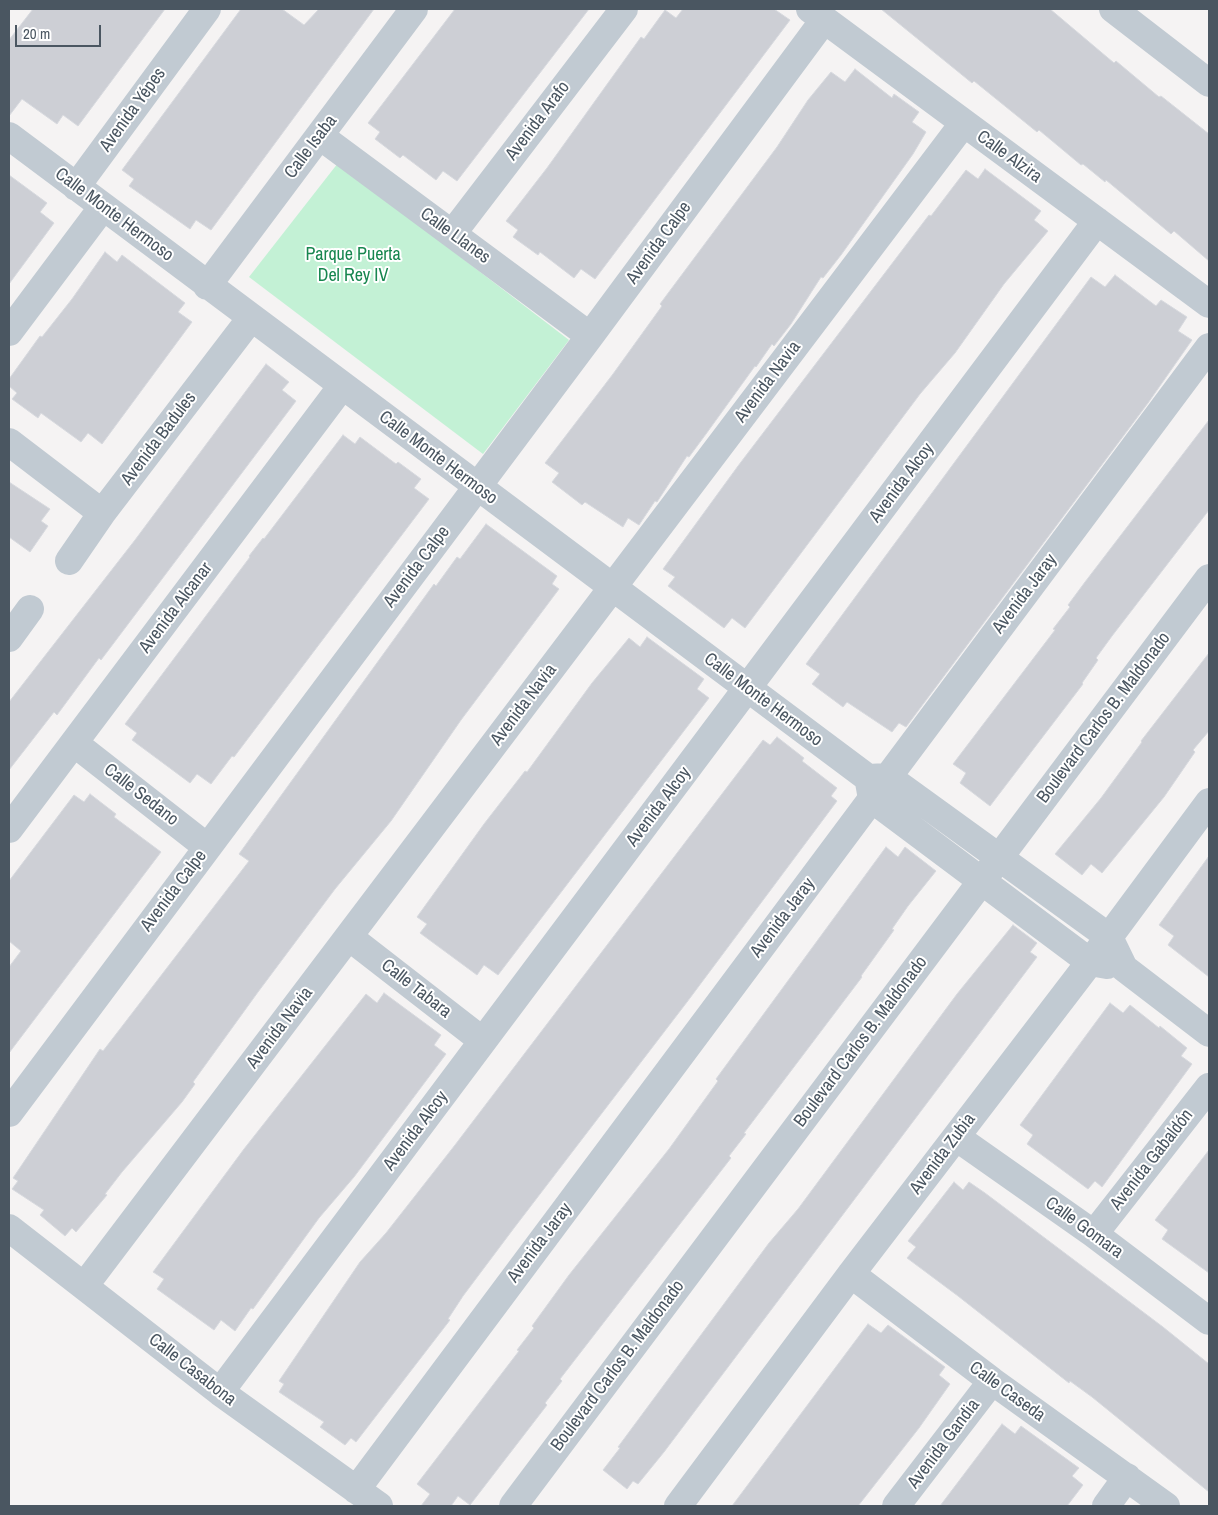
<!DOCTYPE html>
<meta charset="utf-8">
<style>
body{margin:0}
#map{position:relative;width:1218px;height:1515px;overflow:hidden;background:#f5f3f3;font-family:"Archivo Narrow",sans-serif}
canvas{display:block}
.frame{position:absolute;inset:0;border:10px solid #4a5661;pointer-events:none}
.scale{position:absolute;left:15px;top:25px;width:86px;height:22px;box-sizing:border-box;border:2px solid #4a5661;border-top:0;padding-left:6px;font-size:15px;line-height:18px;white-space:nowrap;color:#4a5661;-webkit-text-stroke:4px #fff;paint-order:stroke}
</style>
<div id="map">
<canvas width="1218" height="1515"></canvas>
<div class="frame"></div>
<div class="scale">20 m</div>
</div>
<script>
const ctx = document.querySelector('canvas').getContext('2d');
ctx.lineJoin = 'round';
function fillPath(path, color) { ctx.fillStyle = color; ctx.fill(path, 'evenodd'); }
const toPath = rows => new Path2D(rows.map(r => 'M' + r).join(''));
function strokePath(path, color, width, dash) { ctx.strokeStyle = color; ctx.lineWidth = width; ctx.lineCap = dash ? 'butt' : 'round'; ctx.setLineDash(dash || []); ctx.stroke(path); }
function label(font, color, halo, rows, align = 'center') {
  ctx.font = font + ' "Archivo Narrow",sans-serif'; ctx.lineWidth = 4; ctx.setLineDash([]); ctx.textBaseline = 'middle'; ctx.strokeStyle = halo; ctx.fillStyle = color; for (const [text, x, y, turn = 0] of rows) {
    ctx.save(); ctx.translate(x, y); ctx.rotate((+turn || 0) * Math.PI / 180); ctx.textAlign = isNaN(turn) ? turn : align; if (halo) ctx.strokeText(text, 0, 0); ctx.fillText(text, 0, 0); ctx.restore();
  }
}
fillPath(toPath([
 [338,163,569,340,483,454,249,277]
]), '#c3f1d5');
const building = toPath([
 [33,9,165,9,78,126,63,115,57,124,22,99,9,116,9,40,33,9],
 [241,9,282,9,304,25,319,9,374,9,211,230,196,220,190,229,129,186,134,179,122,170,241,9],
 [455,9,589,9,457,181,443,171,436,180,403,155,400,158,375,139,380,132,368,123,455,9],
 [683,9,774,9,790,20,595,279,581,269,574,278,540,252,538,255,513,237,518,230,506,221,547,168,641,37,644,39,665,10,676,18,683,9],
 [881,9,1050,9,1114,63,1116,61,1159,97,1161,96,1209,134,1209,261,1174,231,1171,234,1106,180,1105,182,1083,164,1081,165,1039,130,1037,132,974,81,972,83,881,9],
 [855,69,892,98,894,94,919,112,912,122,926,132,913,154,841,255,823,278,821,277,791,324,774,346,772,344,756,367,755,366,706,434,689,457,687,456,657,502,655,501,639,525,628,518,623,527,585,502,582,505,552,482,559,473,545,463,613,374,662,306,660,304,777,147,808,100,831,72,845,82,855,69],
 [985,169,1041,211,1034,220,1048,231,1004,284,955,353,920,394,745,628,732,618,724,628,668,586,675,577,663,569,738,466,929,215,931,216,966,170,978,179,985,169],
 [9,175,47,203,40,212,54,223,9,284,9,175],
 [105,252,117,262,122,255,185,303,178,312,192,322,102,444,88,433,81,442,41,413,38,418,12,399,17,393,9,386,9,379,40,336,42,337,72,299,105,252],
 [1115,275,1156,306,1161,300,1187,317,1178,331,1192,340,1148,403,906,727,899,723,892,732,847,702,843,707,812,684,820,674,806,664,1091,277,1105,287,1115,275],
 [266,364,289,382,282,390,296,401,101,660,99,658,57,715,54,712,9,770,9,702,135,540,266,364],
 [1209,420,1209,510,1112,636,1096,658,1098,660,1082,683,1083,684,990,806,960,783,966,773,953,764,1055,630,1053,629,1070,607,1068,605,1085,582,1209,420],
 [343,435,355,444,360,437,396,464,398,462,421,479,414,488,429,499,234,757,232,756,211,784,197,774,190,783,132,740,137,733,125,724,250,557,249,556,263,538,264,539,343,435],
 [9,482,50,509,41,521,48,526,30,552,9,537,9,482],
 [486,524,557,576,552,584,559,589,461,720,391,821,335,889,258,992,193,1082,195,1084,182,1102,122,1172,105,1194,107,1195,76,1232,72,1228,65,1236,40,1215,44,1210,12,1189,18,1181,13,1178,100,1049,103,1051,120,1029,249,861,239,854,280,797,434,584,436,586,457,557,460,559,486,524],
 [647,637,704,679,697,689,709,698,498,975,484,965,477,975,420,933,427,924,417,917,484,824,525,771,527,772,592,683,629,638,640,647,647,637],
 [1209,653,1209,731,1193,750,1195,752,1164,797,1102,873,1091,864,1082,875,1055,854,1101,798,1142,742,1141,741,1209,653],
 [777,737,804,758,802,761,837,788,831,796,837,801,687,1002,514,1228,463,1296,448,1319,450,1320,356,1442,351,1438,345,1445,320,1427,324,1422,279,1392,284,1384,279,1381,360,1262,386,1233,455,1145,763,740,770,745,777,737],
 [90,794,116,814,114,817,161,852,9,1053,9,967,21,951,9,941,9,881,74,795,84,802,90,794],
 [886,847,898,857,905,847,936,871,908,906,892,929,894,930,861,976,862,977,744,1133,746,1134,729,1156,731,1158,560,1379,562,1381,545,1403,547,1405,470,1505,458,1496,451,1506,421,1506,430,1494,417,1484,519,1351,517,1350,534,1328,532,1326,569,1275,669,1149,718,1081,716,1079,886,847],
 [1209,856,1209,977,1168,945,1174,936,1159,925,1209,856],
 [1013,925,1037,943,1030,952,1037,957,664,1452,638,1484,633,1481,627,1489,603,1470,620,1448,618,1447,769,1243,798,1209,957,994,1013,925],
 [384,993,441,1035,434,1045,446,1054,354,1177,319,1218,253,1309,251,1308,235,1331,221,1320,214,1330,157,1289,164,1279,153,1272,244,1149,366,994,377,1003,384,993],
 [1110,1003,1123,1013,1130,1005,1159,1028,1160,1026,1187,1048,1181,1056,1192,1064,1102,1187,1095,1181,1088,1189,1027,1144,1033,1135,1020,1125,1110,1003],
 [1209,1150,1209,1273,1162,1239,1168,1230,1155,1220,1209,1150],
 [954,1182,963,1190,969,1182,985,1193,1163,1327,1209,1364,1209,1492,1092,1397,1070,1381,1069,1383,958,1296,907,1258,916,1247,908,1241,954,1182],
 [868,1324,881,1333,888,1325,945,1367,939,1375,950,1384,919,1428,858,1506,732,1506,868,1324],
 [1002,1424,1015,1434,1021,1426,1079,1468,1072,1476,1083,1485,1067,1506,940,1506,1002,1424]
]);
fillPath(building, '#cdcfd5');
strokePath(building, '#d7d9de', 1);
strokePath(toPath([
 [810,9,1209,304],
 [1113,9,1209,83],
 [9,136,868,778,888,777,1109,937,1124,968,1209,1033],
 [320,136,590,336],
 [76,187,207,9],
 [452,234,624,9],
 [207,286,414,9],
 [9,332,102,208],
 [9,442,102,513],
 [69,561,102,513,251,318],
 [9,638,30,609],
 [74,743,207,847],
 [869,782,872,799,1090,962,1107,965],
 [9,829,342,386],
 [349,937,483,1041],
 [9,1113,590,336,824,20],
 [956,1137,1094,1234,1209,1321],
 [9,1228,220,1392,379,1506],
 [1094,1234,1209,1087],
 [851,1274,992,1381,1166,1506],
 [85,1285,963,124],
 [220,1392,1097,221],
 [356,1490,1209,347],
 [513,1506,1209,578],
 [678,1506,851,1274,1109,937,1209,802],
 [896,1506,992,1381],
 [1106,1506,1127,1477]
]), '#c1cad2', 28);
label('18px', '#4a5661', '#fff', [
 ["Avenida Yépes",133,110,-54],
 ["Avenida Arafo",538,121,-53],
 ["Calle Isaba",311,147,-53],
 ["Calle Alzira",1009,157,36],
 ["Calle Monte Hermoso",114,215,37],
 ["Calle Llanes",455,236,36],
 ["Avenida Calpe",659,243,-54],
 ["Avenida Navia",768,382,-53],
 ["Avenida Badules",159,439,-53],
 ["Calle Monte Hermoso",438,458,37],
 ["Avenida Alcoy",902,483,-53],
 ["Avenida Calpe",417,567,-53],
 ["Avenida Jaray",1025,594,-53],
 ["Avenida Alcanar",176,608,-53],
 ["Calle Monte Hermoso",763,700,37],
 ["Avenida Navia",524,705,-53],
 ["Boulevard Carlos B. Maldonado",1104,718,-53],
 ["Calle Sedano",141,795,38],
 ["Avenida Alcoy",659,807,-53],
 ["Avenida Calpe",174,891,-53],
 ["Avenida Jaray",783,918,-53],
 ["Calle Tabara",416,989,38],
 ["Avenida Navia",280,1028,-53],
 ["Boulevard Carlos B. Maldonado",861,1042,-53],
 ["Avenida Alcoy",416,1131,-53],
 ["Avenida Zubia",943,1154,-53],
 ["Avenida Gabaldón",1152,1160,-52],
 ["Calle Gomara",1084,1228,36],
 ["Avenida Jaray",540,1243,-53],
 ["Boulevard Carlos B. Maldonado",618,1366,-53],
 ["Calle Casabona",192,1370,38],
 ["Calle Caseda",1007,1392,36],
 ["Avenida Gandia",944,1444,-53]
]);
label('18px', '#17864f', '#fff', [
 ["Parque Puerta",353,255],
 ["Del Rey IV",353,276]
]);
</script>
